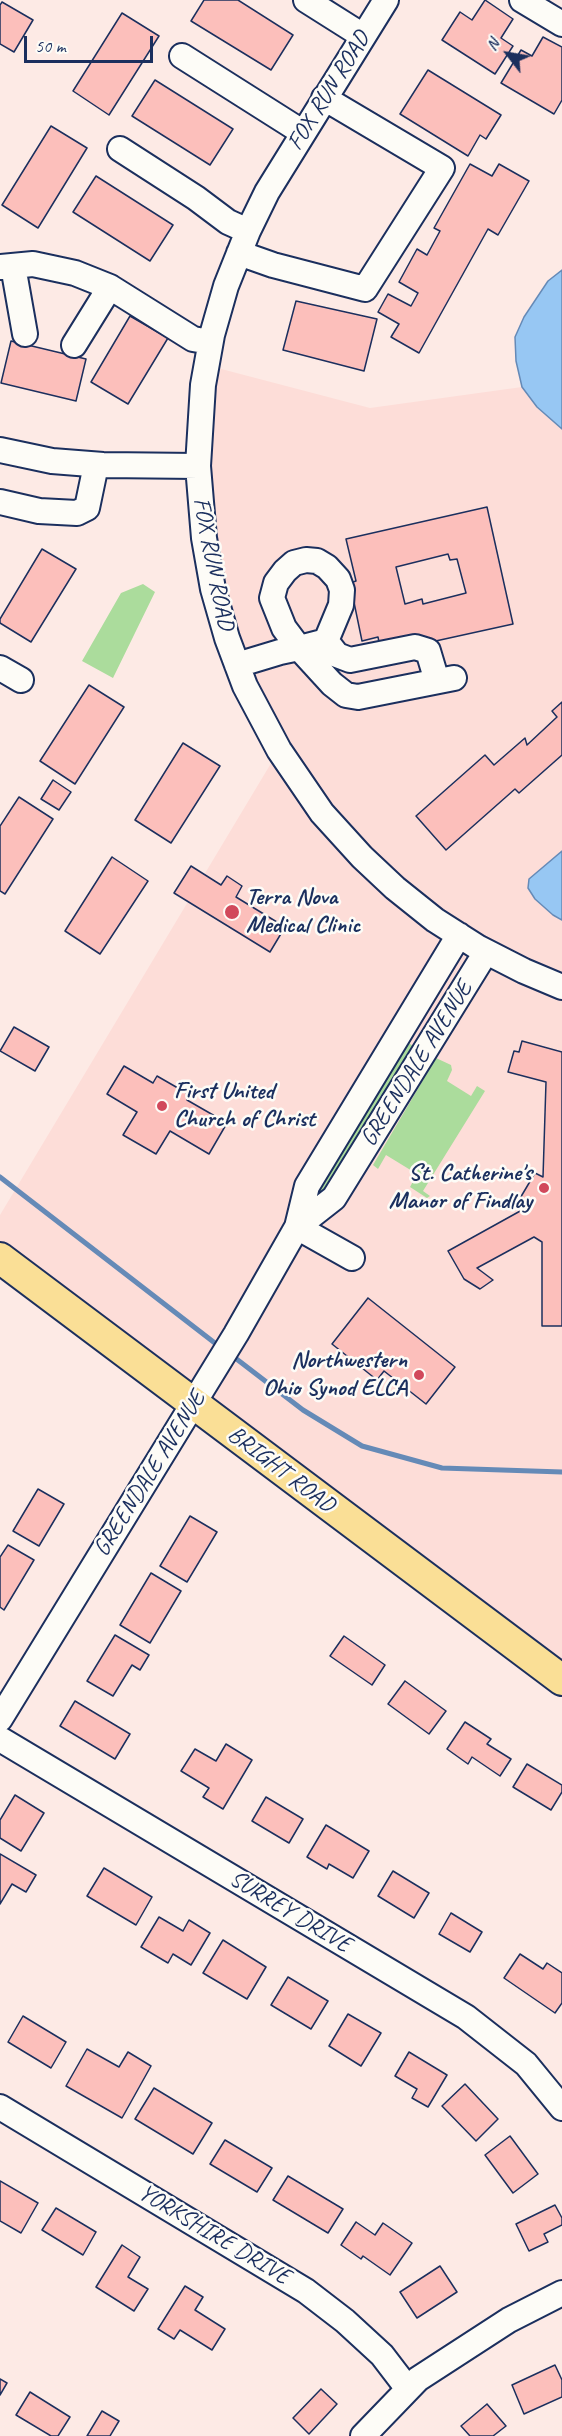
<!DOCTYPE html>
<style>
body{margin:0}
#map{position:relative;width:562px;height:2436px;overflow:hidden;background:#fdeae5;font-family:Caveat,sans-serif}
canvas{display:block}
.north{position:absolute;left:478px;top:24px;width:60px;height:60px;-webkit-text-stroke:4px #fdfcf7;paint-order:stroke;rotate:301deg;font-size:16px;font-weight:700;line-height:24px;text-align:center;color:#1b2f5e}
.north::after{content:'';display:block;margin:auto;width:21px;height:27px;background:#1b2f5e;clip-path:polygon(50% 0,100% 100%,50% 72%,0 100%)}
.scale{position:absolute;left:24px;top:36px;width:129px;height:27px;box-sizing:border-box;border:3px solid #1b2f5e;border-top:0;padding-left:8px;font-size:18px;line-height:21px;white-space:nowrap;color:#1b2f5e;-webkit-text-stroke:4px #fdfcf7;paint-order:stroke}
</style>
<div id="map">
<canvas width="562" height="2436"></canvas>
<div class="north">N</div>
<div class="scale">50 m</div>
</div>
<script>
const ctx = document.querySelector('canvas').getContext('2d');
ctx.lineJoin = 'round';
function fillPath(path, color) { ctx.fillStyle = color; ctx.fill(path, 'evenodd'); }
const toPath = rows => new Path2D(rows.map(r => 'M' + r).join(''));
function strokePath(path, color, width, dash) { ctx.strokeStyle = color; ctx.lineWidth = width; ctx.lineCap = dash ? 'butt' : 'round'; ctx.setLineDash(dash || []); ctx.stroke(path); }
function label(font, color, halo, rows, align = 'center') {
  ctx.font = font + ' Caveat,sans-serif'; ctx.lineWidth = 5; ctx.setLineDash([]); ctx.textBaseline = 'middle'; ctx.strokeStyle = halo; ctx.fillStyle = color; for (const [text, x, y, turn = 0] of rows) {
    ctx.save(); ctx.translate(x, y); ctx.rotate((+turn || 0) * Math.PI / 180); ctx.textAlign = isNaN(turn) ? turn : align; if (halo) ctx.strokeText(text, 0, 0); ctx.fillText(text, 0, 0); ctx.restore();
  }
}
fillPath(toPath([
 [206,365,370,408,522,387,537,407,562,429,562,1680,0,1258,0,1215,279,750,213,589]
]), '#fdddd8');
fillPath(toPath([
 [143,584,155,592,113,678,82,661,121,593],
 [404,1039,414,1047,320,1198,315,1195],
 [436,1058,451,1065,452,1070,447,1081,471,1096,477,1086,485,1091,423,1191,430,1196,427,1198,410,1187,417,1174,386,1155,378,1169,373,1165]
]), '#abdc9c');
const water = toPath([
 [562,270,562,429,537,407,522,387,516,361,515,337,524,317,548,281,562,270],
 [562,851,562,920,553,915,535,899,528,888,529,879,562,851]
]);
fillPath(water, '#97c7f3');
strokePath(water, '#658ab7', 1.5);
strokePath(toPath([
 [0,1177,220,1347],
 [230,1354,303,1410,362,1446,442,1468,562,1472]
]), '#658ab7', 5);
const building = toPath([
 [204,0,238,0,293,35,271,70,191,21,204,0],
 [485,0,513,19,501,38,513,46,495,74,442,40,460,12,472,20,485,0],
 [2,2,33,20,14,52,0,44,0,5,2,2],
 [122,13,159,36,109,115,73,91,122,13],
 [543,37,562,47,562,100,554,114,501,83,521,50,532,56,543,37],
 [428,70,501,115,486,139,480,135,468,156,400,114,428,70],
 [155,80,233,129,210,165,132,116,155,80],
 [51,126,87,148,38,228,2,205,51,126],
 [470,164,492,176,499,164,529,181,498,235,488,229,419,353,391,337,399,324,378,312,388,294,411,306,418,293,399,282,417,249,427,255,440,231,434,228,470,164],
 [96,176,173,225,150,261,73,212,96,176],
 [296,301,377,319,364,371,283,350,296,301],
 [130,316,168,338,128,404,91,382,130,316],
 [11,341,86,359,76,401,1,383,11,341],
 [487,507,513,624,422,644,383,662,378,637,362,641,350,583,356,581,346,539,487,507],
 [448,554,450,560,457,559,466,593,423,604,422,599,405,604,396,567,448,554],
 [42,549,76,569,31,642,0,623,0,619,42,549],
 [89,685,124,707,75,784,40,761,89,685],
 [562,702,562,755,519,793,515,789,446,850,416,816,485,755,494,765,525,738,527,745,557,717,552,711,562,702],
 [183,743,220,766,171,843,135,820,183,743],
 [53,780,71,792,59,810,41,799,53,780],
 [19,797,53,819,5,894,0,891,0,826,19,797],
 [112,857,148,881,100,954,65,931,112,857],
 [191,866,221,885,227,876,242,886,236,897,285,927,270,952,174,893,191,866],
 [14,1027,49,1047,35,1071,0,1051,14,1027],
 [522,1041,562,1052,562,1326,542,1326,542,1242,534,1237,477,1268,493,1280,480,1289,464,1279,448,1251,522,1210,525,1204,519,1200,535,1173,543,1177,546,1082,508,1072,514,1051,519,1052,522,1041],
 [124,1066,153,1083,157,1076,190,1095,187,1100,227,1123,209,1154,170,1131,156,1154,123,1135,137,1112,107,1094,124,1066],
 [368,1298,455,1367,426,1404,384,1371,377,1380,332,1344,368,1298],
 [38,1489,64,1504,39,1546,13,1531,38,1489],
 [190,1516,217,1532,187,1582,160,1566,190,1516],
 [8,1545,34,1560,4,1610,0,1607,0,1557,8,1545],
 [151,1573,181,1591,150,1643,120,1625,151,1573],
 [115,1635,149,1655,140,1670,132,1665,113,1696,87,1681,115,1635],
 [344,1636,385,1665,372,1685,330,1656,344,1636],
 [405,1681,446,1711,429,1734,388,1704,405,1681],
 [75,1701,130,1734,115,1759,60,1726,75,1701],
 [465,1722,491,1739,487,1744,511,1759,500,1776,472,1757,468,1764,447,1749,465,1722],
 [226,1744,252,1760,223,1809,203,1797,209,1788,181,1771,195,1749,216,1761,226,1744],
 [527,1764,562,1785,562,1792,551,1810,513,1787,527,1764],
 [15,1795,44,1813,21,1851,0,1838,0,1820,15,1795],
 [266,1797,303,1819,289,1843,252,1821,266,1797],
 [326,1825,369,1851,353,1878,329,1864,327,1869,307,1857,326,1825],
 [0,1854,36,1875,26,1892,12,1884,0,1904,0,1854],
 [104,1868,152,1897,136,1925,87,1896,104,1868],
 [393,1871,429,1893,414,1918,378,1896,393,1871],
 [451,1913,482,1932,470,1952,439,1934,451,1913],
 [159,1917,183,1931,189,1920,210,1933,191,1965,173,1954,168,1963,141,1947,159,1917],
 [223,1940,266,1967,247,1999,203,1973,223,1940],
 [520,1954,543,1969,547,1963,562,1973,562,2003,555,2013,504,1978,520,1954],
 [288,1977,328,2001,311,2029,271,2005,288,1977],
 [348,2014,381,2033,361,2066,329,2046,348,2014],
 [23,2016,66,2042,51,2068,8,2042,23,2016],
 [87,2049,119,2067,128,2052,151,2066,122,2118,66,2086,87,2049],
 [409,2052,447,2075,428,2107,412,2098,417,2089,395,2076,409,2052],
 [465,2084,498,2119,476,2141,442,2106,465,2084],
 [154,2088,212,2123,193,2154,135,2119,154,2088],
 [510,2136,538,2174,513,2193,485,2155,510,2136],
 [225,2140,272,2168,257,2192,210,2164,225,2140],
 [288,2176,343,2209,328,2233,273,2200,288,2176],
 [0,2181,38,2203,21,2233,0,2221,0,2181],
 [555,2205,562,2218,562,2225,544,2234,548,2242,529,2251,516,2224,555,2205],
 [56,2208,96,2232,83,2255,42,2230,56,2208],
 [356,2222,375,2235,383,2223,412,2243,390,2275,363,2256,361,2259,341,2245,356,2222],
 [122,2245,140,2257,128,2277,148,2289,134,2311,96,2287,122,2245],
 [440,2266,457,2292,417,2318,400,2292,440,2266],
 [185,2286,203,2297,195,2310,225,2329,212,2350,180,2330,174,2339,158,2329,185,2286],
 [555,2365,562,2380,562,2397,524,2414,512,2385,555,2365],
 [0,2379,7,2383,0,2395,0,2379],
 [321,2389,337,2404,309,2434,293,2418,321,2389],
 [30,2392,70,2417,58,2436,51,2436,16,2415,30,2392],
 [487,2404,506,2426,493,2436,470,2436,461,2426,487,2404],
 [102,2411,119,2421,110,2436,87,2436,102,2411]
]);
fillPath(building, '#fcbfbb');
strokePath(building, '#1b2f5e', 1.5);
const minor = toPath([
 [306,0,363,36],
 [386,0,267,192,248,231,226,286,212,335,203,385,198,466,204,538,213,589,227,638,245,686,279,750,322,813,362,857,395,888,435,920,479,948,524,971,562,987],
 [522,0,562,24],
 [182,56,302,132],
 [120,149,196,198,228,222,248,231],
 [239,253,273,265,365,289,442,168,324,98],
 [13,266,25,334],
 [0,267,33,264,75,273,110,287,193,339,210,342],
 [74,345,110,287],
 [0,450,52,461,103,465,198,466],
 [0,502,39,511,77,513,87,508,96,465],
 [326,641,337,655,350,660,415,647,428,651,437,681],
 [237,665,280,652,299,648,326,641,341,605,342,590,338,579,327,567,317,561,306,560,294,563,285,571,276,583,272,598,284,628,299,648,332,684,346,695,358,697,454,678],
 [0,668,21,680],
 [297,1227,334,1198,486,952],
 [297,1227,352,1258],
 [0,1719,236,1334,297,1227,307,1186,459,935],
 [0,1739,466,2017,526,2064,562,2108],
 [0,2107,306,2291,345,2321,382,2355,408,2389],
 [363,2436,418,2379,509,2320,562,2293]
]);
const major = toPath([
 [0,1258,562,1680]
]);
strokePath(minor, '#1b2f5e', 28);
strokePath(major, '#1b2f5e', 34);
strokePath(minor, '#fdfcf7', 24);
strokePath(major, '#fadf96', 30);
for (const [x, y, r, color] of [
 [232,912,8,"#d1495b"],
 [162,1106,6,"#d1495b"],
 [544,1188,6,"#d1495b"],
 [419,1375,6,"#d1495b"]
]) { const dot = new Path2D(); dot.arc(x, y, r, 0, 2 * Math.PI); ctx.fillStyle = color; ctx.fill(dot); strokePath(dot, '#fdfcf7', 2); }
label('24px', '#1b2f5e', '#fdfcf7', [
 ["FOX RUN ROAD",329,91,-58],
 ["FOX RUN ROAD",213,564,79],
 ["GREENDALE AVENUE",417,1064,-58],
 ["BRIGHT ROAD",281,1470,37],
 ["GREENDALE AVENUE",150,1474,-58],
 ["SURREY DRIVE",290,1912,31],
 ["YORKSHIRE DRIVE",214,2235,31]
]);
label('bold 24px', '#1b2f5e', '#fdfcf7', [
 ["Terra Nova",246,898],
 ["Medical Clinic",246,926],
 ["First United",174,1092],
 ["Church of Christ",174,1120],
 ["St. Catherine's",532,1174,"right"],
 ["Manor of Findlay",532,1202,"right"],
 ["Northwestern",407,1361,"right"],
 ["Ohio Synod ELCA",407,1389,"right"]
], 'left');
</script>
